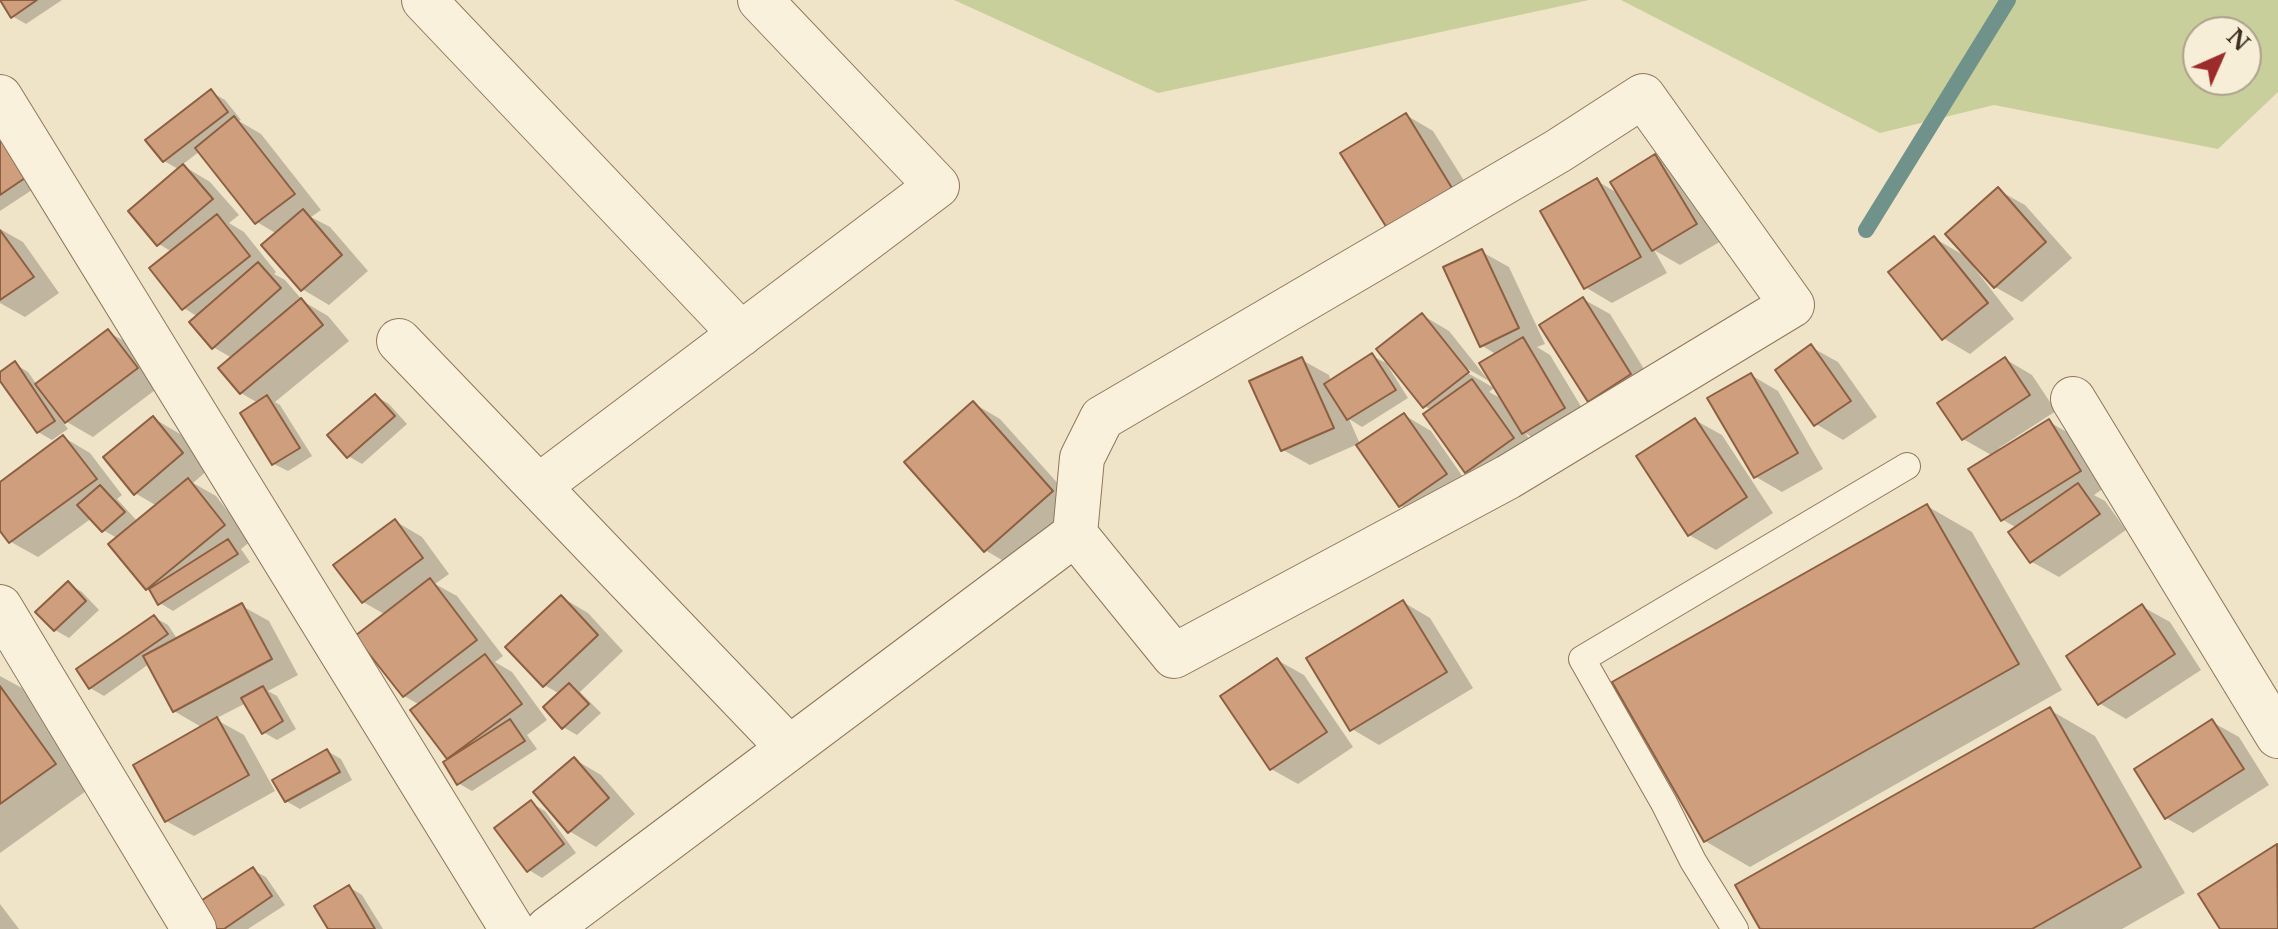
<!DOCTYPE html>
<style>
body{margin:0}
#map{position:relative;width:2278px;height:929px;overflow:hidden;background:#f0e4c8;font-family:"Libre Baskerville",serif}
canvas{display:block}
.north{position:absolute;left:2182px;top:16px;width:80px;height:80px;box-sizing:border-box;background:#f7eed8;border:2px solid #ada18e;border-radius:50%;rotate:45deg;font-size:22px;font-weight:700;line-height:32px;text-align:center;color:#3d2e20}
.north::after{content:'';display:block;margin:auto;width:28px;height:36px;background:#9e2a2b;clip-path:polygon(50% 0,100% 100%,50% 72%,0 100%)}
</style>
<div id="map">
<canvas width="2278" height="929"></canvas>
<div class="north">N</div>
</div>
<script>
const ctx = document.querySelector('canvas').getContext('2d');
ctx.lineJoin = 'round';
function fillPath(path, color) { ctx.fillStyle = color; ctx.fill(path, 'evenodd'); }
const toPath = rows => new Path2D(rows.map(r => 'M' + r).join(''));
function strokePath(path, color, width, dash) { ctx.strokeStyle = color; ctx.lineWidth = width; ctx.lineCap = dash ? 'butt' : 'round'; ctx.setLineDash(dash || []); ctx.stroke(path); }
fillPath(toPath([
 [954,0,1589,0,1158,93],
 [1621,0,2278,0,2278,92,2218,149,1994,105,1880,133],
 [2246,32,2246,80,2198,80,2198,32]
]), '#c9cf9b');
fillPath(toPath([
 [2,0,62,0,26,24,12,16],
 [211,92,225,100,241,120,239,121,261,134,321,210,311,217,330,227,368,271,329,305,302,289,277,234,257,222,200,151,182,165,210,182,239,215,229,223,244,232,276,272,274,274,285,280,304,302,328,316,349,341,275,402,280,405,312,456,288,471,274,464,258,403,241,393,232,358,213,347,198,317,184,308,172,252,159,244,180,170,164,161],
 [1406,115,1433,131,1478,203,1415,242],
 [0,138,41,184,0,211],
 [1655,157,1682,172,1723,240,1680,265,1654,250,1667,273,1612,303,1585,287,1597,181,1619,194],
 [1998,190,2025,205,2072,258,2022,302,1995,287],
 [0,229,23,242,59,293,25,317,0,303],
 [1934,238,1965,256,2014,319,1970,354,1943,338],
 [1482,252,1509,267,1545,344,1537,347,1550,355,1591,423,1550,448,1525,433,1540,454,1493,487,1466,472,1432,410,1424,406,1422,315,1449,331,1489,381,1461,365,1459,368,1494,388,1489,392,1504,400,1495,384,1490,382,1497,355,1481,345],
 [1583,299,1610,314,1657,390,1616,416,1589,400],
 [108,332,135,347,163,384,93,437,60,418,68,429,52,440,38,432,0,374,15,364,28,372,37,385],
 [1811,347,1838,362,1877,417,1843,440,1816,424],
 [1372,356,1386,363,1408,398,1362,427,1349,419,1360,444,1404,415,1431,431,1472,490,1427,521,1400,505,1358,444,1310,465,1283,450,1302,360,1329,375,1331,382],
 [2005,359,2032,375,2056,411,1999,448,2001,452,2049,422,2076,437,2107,486,2094,495,2105,501,2126,530,2059,577,2032,562,2017,528,2003,520,1993,456,1963,439],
 [1751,375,1778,391,1823,469,1782,492,1756,477],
 [375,396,389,404,407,424,362,464,348,456],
 [973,403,1000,419,1079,507,1012,566,985,550],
 [153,418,180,434,209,469,193,483,216,496,251,541,241,549,250,562,173,611,160,603,153,591,147,588,117,538,103,530,92,518,38,557,11,542,0,527,0,484,63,437,90,453,122,495,117,499,138,522,157,506,135,493],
 [1695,420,1722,435,1773,513,1716,550,1689,535],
 [1927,506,1972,532,2062,690,1750,867,1705,841],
 [395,521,422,537,449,574,435,584,457,596,503,656,495,662,512,672,547,720,527,735,537,749,472,791,458,783,451,759,420,705,404,696,386,615,363,602],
 [68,584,82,592,99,610,69,638,55,630],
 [561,597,588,613,623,651,580,692,601,713,577,735,563,727,560,694,544,685],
 [1403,602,1430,618,1473,688,1379,745,1352,729],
 [242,606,269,621,298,675,268,691,277,696,296,729,277,740,263,732,246,703,215,719,244,735,275,791,194,836,166,821,203,728,174,711,149,664,104,696,90,688,154,617,168,625,178,640],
 [2143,607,2170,622,2201,670,2126,719,2099,703],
 [1277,660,1304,675,1353,747,1298,784,1271,769],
 [0,676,22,688,93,786,0,853],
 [2050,710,2095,736,2185,893,2122,929,1762,929],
 [2212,722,2239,737,2269,785,2193,833,2166,818],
 [327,751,341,759,352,780,300,809,286,801],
 [574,759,601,775,635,814,596,847,569,831],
 [531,803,545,811,576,853,542,878,529,870],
 [2277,846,2278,929,2223,929,2200,895],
 [253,870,266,877,285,905,248,929,219,929],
 [349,887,362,895,383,929,330,929],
 [0,904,19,929,0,929]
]), '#0003');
strokePath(toPath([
 [1866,230,2008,0]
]), '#6f938a', 16);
const building = toPath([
 [0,0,37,0,11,18,0,0],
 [211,89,228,112,163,162,145,140,211,89],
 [1406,113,1452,188,1387,228,1340,153,1406,113],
 [234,116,295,194,255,224,195,148,234,116],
 [0,135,28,176,0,195,0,135],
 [1655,154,1697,224,1652,251,1610,182,1655,154],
 [183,164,213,199,157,246,128,211,183,164],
 [1597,178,1641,257,1584,289,1540,211,1597,178],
 [1998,187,2046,242,1994,288,1945,234,1998,187],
 [303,209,342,255,301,291,261,245,303,209],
 [217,214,250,256,182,310,149,268,217,214],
 [0,230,34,277,0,300,0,230],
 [1934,236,1988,303,1942,340,1888,272,1934,236],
 [1482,249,1519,328,1480,347,1443,267,1482,249],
 [258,262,281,288,212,349,189,322,258,262],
 [1583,297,1631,374,1588,402,1539,325,1583,297],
 [301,298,323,325,240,394,218,368,301,298],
 [1422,313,1469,372,1423,408,1376,349,1422,313],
 [108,329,138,368,65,423,35,384,108,329],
 [1523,337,1565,408,1522,434,1479,363,1523,337],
 [1811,344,1851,401,1814,426,1775,370,1811,344],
 [1372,353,1396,390,1347,420,1324,384,1372,353],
 [1302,357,1334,428,1281,451,1249,381,1302,357],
 [2005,357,2030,395,1962,440,1937,403,2005,357],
 [15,361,55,421,37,433,0,381,0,372,15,361],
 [1751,373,1798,453,1754,478,1707,398,1751,373],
 [1472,379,1514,438,1465,473,1423,414,1472,379],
 [375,394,395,416,347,458,327,435,375,394],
 [267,395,300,448,272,465,240,413,267,395],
 [973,401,1053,491,984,552,904,462,973,401],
 [1404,413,1447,474,1399,507,1356,445,1404,413],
 [153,416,183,453,134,495,103,457,153,416],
 [1695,418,1747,497,1688,536,1636,456,1695,418],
 [2049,419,2081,471,2001,521,1968,469,2049,419],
 [63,435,97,479,9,543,0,531,0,482,63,435],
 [188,478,225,525,146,590,108,544,188,478],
 [2078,483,2100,514,2030,563,2008,532,2078,483],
 [100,485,125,512,102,532,77,505,100,485],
 [1927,504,2019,664,1704,842,1612,682,1927,504],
 [395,519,423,558,362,603,333,565,395,519],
 [228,539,238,554,158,605,149,589,228,539],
 [430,578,477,640,403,697,355,636,430,578],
 [68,581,86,601,54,631,35,612,68,581],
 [561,595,598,635,543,687,505,647,561,595],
 [1403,600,1447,672,1350,731,1306,658,1403,600],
 [242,603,272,659,173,712,143,656,242,603],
 [2142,604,2175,654,2098,705,2066,656,2142,604],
 [154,615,168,634,89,689,76,669,154,615],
 [485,654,522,704,447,759,410,710,485,654],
 [1277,658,1327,732,1270,770,1220,696,1277,658],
 [569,683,589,704,562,729,543,707,569,683],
 [0,686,56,764,0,804,0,686],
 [263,686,283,721,262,734,241,698,263,686],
 [2050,707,2141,867,2032,929,1760,929,1735,885,2050,707],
 [217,717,249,775,165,822,133,765,217,717],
 [510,719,525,741,457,785,443,762,510,719],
 [2212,719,2244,769,2165,819,2134,769,2212,719],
 [327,749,340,772,285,802,272,780,327,749],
 [574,757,609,798,568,833,533,792,574,757],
 [531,800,564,844,527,872,494,828,531,800],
 [2277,844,2278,929,2220,929,2198,894,2277,844],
 [253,867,272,896,224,929,217,929,199,902,253,867],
 [349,885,375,929,328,929,314,906,349,885]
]);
fillPath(building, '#cf9f7d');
strokePath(building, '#8d5f41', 2);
const lane = toPath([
 [1735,929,1693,861,1664,803,1582,659,1907,466]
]);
const street = toPath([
 [424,0,741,334],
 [0,97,512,929],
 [399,341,789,748],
 [2073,399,2278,736],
 [539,486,937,186,760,0],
 [0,607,194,929],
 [548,929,1075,534,1082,458,1102,418,1558,151,1643,96,1792,305,1508,477,1174,656,1075,534]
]);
strokePath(lane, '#8d765c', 28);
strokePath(street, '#8d765c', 46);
strokePath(lane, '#faf1dc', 26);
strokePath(street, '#faf1dc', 44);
</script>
